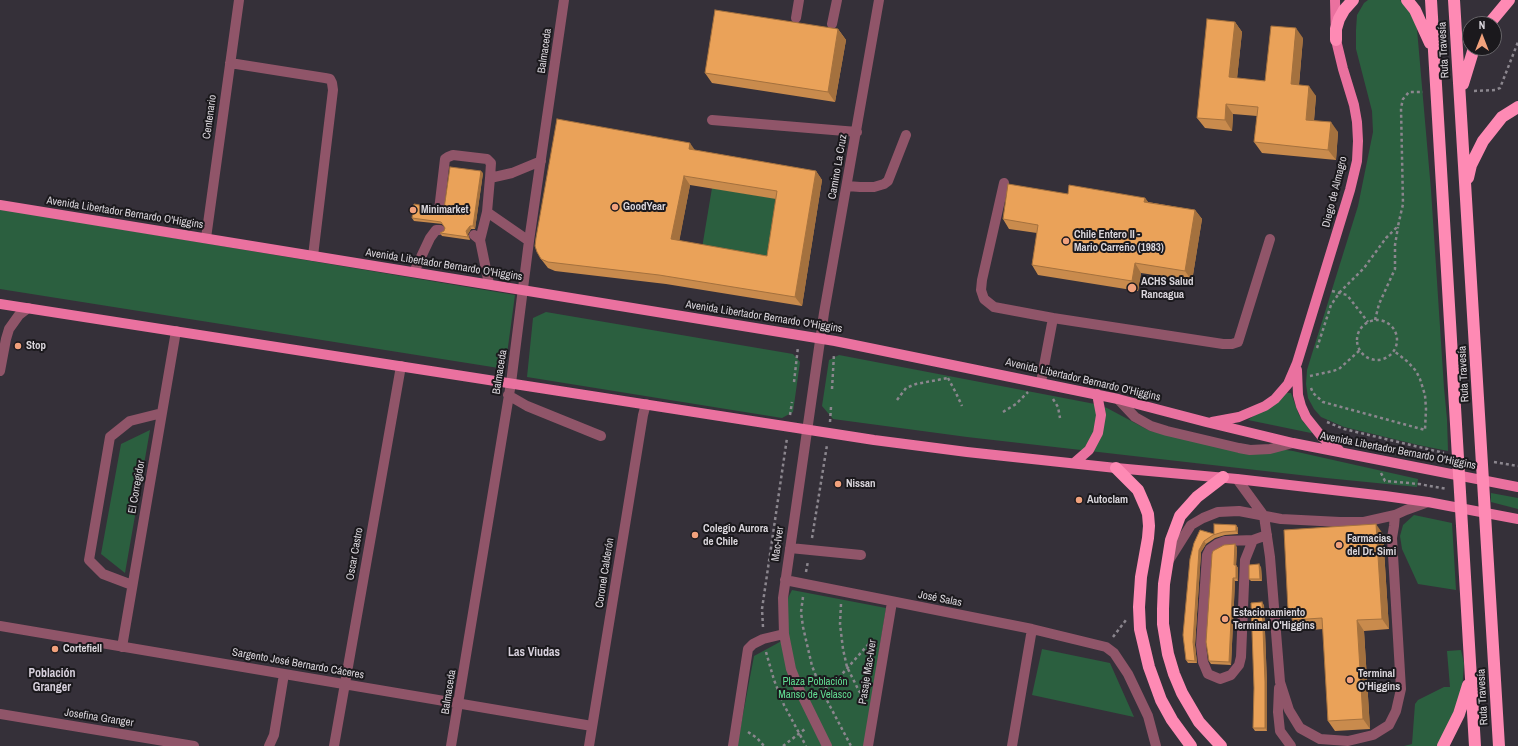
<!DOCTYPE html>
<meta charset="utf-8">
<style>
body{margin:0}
#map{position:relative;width:1518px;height:746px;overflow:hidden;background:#353039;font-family:"Archivo Narrow",sans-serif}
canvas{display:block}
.north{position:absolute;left:1462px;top:16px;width:40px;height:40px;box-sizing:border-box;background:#1b191d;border:1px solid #676569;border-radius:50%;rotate:0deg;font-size:11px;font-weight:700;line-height:16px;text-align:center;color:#dad6dc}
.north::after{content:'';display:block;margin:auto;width:14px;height:18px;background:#f1a17c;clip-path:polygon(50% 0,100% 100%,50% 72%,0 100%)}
</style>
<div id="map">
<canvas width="1518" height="746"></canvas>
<div class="north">N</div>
</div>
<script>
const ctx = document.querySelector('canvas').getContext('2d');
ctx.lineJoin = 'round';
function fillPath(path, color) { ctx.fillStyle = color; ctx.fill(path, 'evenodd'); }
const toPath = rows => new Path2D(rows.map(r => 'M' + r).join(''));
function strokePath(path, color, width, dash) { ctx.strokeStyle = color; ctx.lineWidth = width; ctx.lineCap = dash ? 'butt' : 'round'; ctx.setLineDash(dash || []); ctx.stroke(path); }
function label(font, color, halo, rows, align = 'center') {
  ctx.font = font + ' "Archivo Narrow",sans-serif'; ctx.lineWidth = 4; ctx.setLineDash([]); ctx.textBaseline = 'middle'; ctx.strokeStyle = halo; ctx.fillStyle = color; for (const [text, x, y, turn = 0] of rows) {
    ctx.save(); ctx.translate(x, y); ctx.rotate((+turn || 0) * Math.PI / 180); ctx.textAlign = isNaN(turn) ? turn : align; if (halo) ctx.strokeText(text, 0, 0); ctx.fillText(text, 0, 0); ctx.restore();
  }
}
fillPath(toPath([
 [1368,0,1400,0,1404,3,1412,13,1417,29,1431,190,1444,388,1447,419,1448,451,1418,445,1344,427,1321,417,1314,409,1308,398,1306,384,1307,370,1311,357,1358,206,1373,132,1372,111,1356,49,1356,30,1357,15,1364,3],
 [712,188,784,200,773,266,701,254],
 [0,209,515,295,505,369,0,289],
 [546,312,793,354,800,362,793,412,782,418,527,377,533,318],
 [839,355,1095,404,1107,408,1150,431,1293,451,1418,479,1417,487,1326,478,967,437,833,419,822,406,829,360],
 [1286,392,1288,393,1291,393,1299,415,1304,423,1314,431,1311,433,1248,420],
 [150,430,125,573,101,554,121,444],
 [1491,493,1518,498,1518,509,1491,502],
 [1414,515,1452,523,1456,590,1418,584,1402,549,1400,536,1403,525],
 [792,590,886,608,864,746,737,746,754,656,789,637,788,625,788,598],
 [1042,649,1110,663,1134,717,1032,695],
 [1461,650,1464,663,1462,691,1454,714,1438,746,1404,746,1412,744,1415,704,1418,700,1444,687,1450,687,1447,651]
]), '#2b5f3f');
strokePath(toPath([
 [1474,91,1495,90,1500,88,1518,42],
 [1332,291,1347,295,1368,322],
 [1375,320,1379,304,1395,269,1395,245,1398,227],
 '1357 340a20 20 0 1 1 40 0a20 20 0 1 1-40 0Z',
 [1317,348,1331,305,1340,292,1364,268,1386,238,1398,226,1403,204,1401,108,1403,99,1409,92,1423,92],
 [1310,376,1333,371,1339,369,1360,350],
 [948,378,956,393,962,406],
 [794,382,798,347],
 [1311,388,1313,393,1323,402,1425,430,1426,409,1425,395,1420,379,1416,371,1408,362,1394,351],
 [832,389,834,354],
 [1053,399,1058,407,1060,418],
 [897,400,906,388,916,384,948,378],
 [1003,412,1016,404,1028,392],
 [790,415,792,402],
 [830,422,831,407],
 [1327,422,1344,429,1444,453],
 [1494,462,1518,466],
 [1381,473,1385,481,1419,484],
 [1419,483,1419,484,1447,489],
 [812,538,827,445],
 [806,572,808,561],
 [803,597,801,612,803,627,812,666,822,691,851,746],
 [841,604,840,624,843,649,847,667,859,691,864,696],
 [763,627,762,609,787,438],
 [1113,637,1126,620],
 [766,652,774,680,784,705,806,746],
 [815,696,835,682,873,639],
 [748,732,757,738,764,746],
 [783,746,805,729]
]), '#8b868e', 2.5, [3, 3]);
strokePath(toPath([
 [796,18,799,0],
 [832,24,837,0],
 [230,63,325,78,330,79,332,83,333,90,313,256],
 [712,120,857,132],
 [490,178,487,212,529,241],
 [1004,183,982,280,981,290,984,299,994,307,1053,318,1223,344,1232,344,1238,342,1270,239],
 [847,186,860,187,874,187,884,184,888,181,906,135],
 [439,210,445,159,448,157,453,155,487,159,491,163,490,178,512,173,541,161],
 [474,235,480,240,489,284],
 [206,238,239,0],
 [480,240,487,212],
 [414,272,430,238,436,230,440,230],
 [0,371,6,339,9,329,19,315,28,308],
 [1041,382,1053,318],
 [508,395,527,406,601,436],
 [1118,399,1135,417,1151,426,1167,431,1239,448,1250,450,1270,449,1293,443],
 [1237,479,1264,516,1270,557,1280,682,1289,710,1300,728,1320,739,1348,741,1373,735,1389,725,1396,711,1401,689,1392,538,1394,526,1395,515,1406,510,1428,502],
 [1253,540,1245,560,1241,657,1239,665,1231,675,1220,679,1208,674,1203,662,1201,645,1207,555,1210,549,1217,544,1225,541,1253,540,1267,535],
 [790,548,861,555],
 [1169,560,1191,525,1203,518,1218,512,1239,511,1281,519,1340,522,1364,522,1395,515],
 [785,580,1032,629,1106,647,1114,653,1128,674,1148,716,1156,746],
 [132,585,103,574,89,560,110,437,130,421,162,413],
 [0,626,592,726],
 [122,647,176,331],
 [1279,688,1278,712,1280,731,1291,746],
 [0,714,194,746],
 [269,746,274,735,284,674],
 [334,746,401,366],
 [451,746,511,383,529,241,564,0],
 [589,746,643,415,646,404],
 [733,746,748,649,753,644,763,639,784,634],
 [827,746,799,689,791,669,784,634,783,598,824,313,879,0],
 [868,746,892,602],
 [1012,746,1032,629]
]), '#905569', 10);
strokePath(toPath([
 [0,205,835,341,1118,399,1206,422,1293,443,1518,487],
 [0,304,874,440,967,452,1116,468,1237,479,1385,496,1428,502,1518,519],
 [1297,370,1298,395,1301,406,1306,417,1322,437,1339,450],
 [1212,422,1239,417,1265,406,1275,399,1288,384,1297,363,1350,190,1357,161,1358,141,1357,122,1354,105,1343,69,1336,40,1335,0],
 [1074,463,1089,450,1098,433,1101,415,1097,394]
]), '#ea719f', 10);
strokePath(toPath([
 [1407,0,1415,10,1430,43],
 [1431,0,1475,746],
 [1454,0,1499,746],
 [1489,24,1509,0],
 [1336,40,1336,29,1339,19,1344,10,1353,0],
 [1463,84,1474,48],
 [1468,178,1471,165,1483,141,1502,117,1518,107],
 [1116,468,1138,490,1145,506,1148,514,1149,526,1148,538,1141,577,1139,607,1140,629,1149,667,1161,700,1172,720,1191,746],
 [1221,746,1199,722,1182,693,1174,674,1168,654,1163,624,1163,609,1164,584,1171,540,1180,516,1197,497,1223,477],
 [1443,746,1459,714,1468,685]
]), '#fe8ab4', 12);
fillPath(toPath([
 [1235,22,1242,32,1237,78,1265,81,1303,38,1299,85,1316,96,1314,121,1338,132,1336,160,1262,153,1254,142,1257,116,1233,114,1232,131,1205,128,1197,118],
 [838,29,846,40,835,102,712,83,705,73],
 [695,150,816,171,822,180,802,306,666,284,555,271,548,268,541,259],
 [690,185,776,199,767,256,679,241],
 [483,173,475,229,471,229,468,234,470,240,442,236,440,233,444,231,445,228,443,224,414,221,412,218,431,207,433,209,433,211,436,214,440,213],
 [1068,194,1145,198,1148,202,1195,210,1202,219,1192,281,1141,273,1138,291,1038,275,1032,265,1037,233,1009,229,1003,219],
 [1236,525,1238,528,1238,534,1225,535,1215,538,1206,544,1201,552,1195,645,1197,663,1188,663,1186,660,1194,543,1214,534],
 [1383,534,1389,629,1364,631,1370,729,1335,731,1328,721,1323,629,1300,631,1292,620,1292,616,1288,610],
 [1237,547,1236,565,1238,568,1238,581,1235,581,1231,665,1211,664,1209,661],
 [1261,567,1262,581,1251,581,1249,579],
 [1264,605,1267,684,1267,731,1255,731,1253,728]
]), '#c98b4d');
fillPath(toPath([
 [1235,22,1242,32,1236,88,1229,77],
 [1296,28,1303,38,1298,95,1291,84],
 [838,29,846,40,835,102,828,92],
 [1309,86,1316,96,1313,130,1306,120],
 [1226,104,1233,114,1232,131,1225,120],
 [1331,122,1338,132,1336,160,1328,150],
 [690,143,697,153,689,149],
 [481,171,483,173,475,229,473,226],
 [816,171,822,180,802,306,795,297],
 [684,176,690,185,678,248,671,239],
 [1145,198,1152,207,1144,202],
 [1195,210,1202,219,1192,281,1185,271],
 [470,226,471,229,468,234,470,240,468,237,466,231],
 [1135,263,1141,273,1138,291,1132,281],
 [1376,524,1383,534,1389,629,1382,619],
 [1236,525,1238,528,1238,534,1236,531],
 [1204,541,1206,544,1201,552,1195,645,1197,663,1195,661,1193,642,1199,550],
 [1235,544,1237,547,1236,568,1234,565],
 [1259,564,1261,567,1262,581,1260,579],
 [1236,565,1238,568,1238,581,1236,578],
 [1233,578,1235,581,1231,665,1229,662],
 [1262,602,1264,605,1267,684,1267,731,1265,728],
 [1357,620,1364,631,1370,729,1363,719]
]), '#a4713e');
const building = toPath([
 [715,10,838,29,828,92,705,73,715,10],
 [1207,19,1235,22,1229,77,1265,81,1271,26,1296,28,1291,84,1309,86,1306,120,1331,122,1328,150,1254,142,1258,107,1226,104,1225,120,1197,118,1207,19],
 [557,119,690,143,689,149,816,171,795,297,659,275,548,262,541,259,537,252,535,246,536,238,557,119],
 [684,176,777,191,767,256,671,239,684,176],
 [450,167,481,171,473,226,470,226,466,231,468,237,440,233,444,231,445,228,441,222,412,218,414,204,431,207,431,210,436,214,440,213,444,209,450,167],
 [1008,184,1068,194,1069,185,1145,198,1144,202,1195,210,1185,271,1135,263,1132,281,1032,265,1038,225,1003,219,1008,184],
 [1214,524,1236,525,1236,531,1223,532,1213,535,1204,541,1199,550,1193,642,1195,661,1186,660,1183,635,1190,559,1194,543,1200,530,1214,534,1214,524],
 [1376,524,1382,619,1357,620,1363,719,1328,721,1322,618,1292,620,1292,610,1288,610,1284,530,1376,524],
 [1235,544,1234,565,1236,565,1236,578,1233,578,1229,662,1209,661,1206,642,1212,554,1213,551,1224,545,1235,544],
 [1259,564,1260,579,1249,579,1249,565,1259,564],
 [1262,602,1265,682,1265,728,1253,728,1254,688,1251,603,1262,602]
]);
fillPath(building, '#eaa259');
strokePath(building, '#a4713e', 1);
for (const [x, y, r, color] of [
 [615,207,4,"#f1a17c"],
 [413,210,4,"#f1a17c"],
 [1066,241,4,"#f1a17c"],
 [1132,288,5,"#f1a17c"],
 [18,346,4,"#f1a17c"],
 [838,484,4,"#f1a17c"],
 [1079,500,4,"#f1a17c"],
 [695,535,4,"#f1a17c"],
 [1339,545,4,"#f1a17c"],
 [1225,619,4,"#f1a17c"],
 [55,649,4,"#f1a17c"],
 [1350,680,4,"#f1a17c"]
]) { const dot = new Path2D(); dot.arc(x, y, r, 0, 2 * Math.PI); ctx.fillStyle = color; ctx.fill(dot); strokePath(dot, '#1b191d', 1.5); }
label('11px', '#dad6dc', '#1b191d', [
 ["Ruta Travesía",1444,50,-93],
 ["Balmaceda",545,51,-82],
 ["Centenario",210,117,-82],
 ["Camino La Cruz",838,167,-80],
 ["Diego de Almagro",1335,192,-76],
 ["Avenida Libertador Bernardo O'Higgins",125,213,9],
 ["Avenida Libertador Bernardo O'Higgins",444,265,9],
 ["Avenida Libertador Bernardo O'Higgins",764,317,9],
 ["Balmaceda",500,372,-81],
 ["Ruta Travesía",1464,374,-93],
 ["Avenida Libertador Bernardo O'Higgins",1083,380,13],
 ["Avenida Libertador Bernardo O'Higgins",1398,451,11],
 ["El Corregidor",137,487,-80],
 ["Mac-Iver",778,544,-82],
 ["Oscar Castro",355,554,-80],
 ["Coronel Calderón",605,573,-81],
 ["José Salas",940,599,11],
 ["Sargento José Bernardo Cáceres",298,664,10],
 ["Pasaje Mac-Iver",868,672,-81],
 ["Balmaceda",449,692,-81],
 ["Ruta Travesía",1483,697,-93],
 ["Josefina Granger",99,718,9]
]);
label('bold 11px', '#dad6dc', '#1b191d', [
 ["GoodYear",623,207],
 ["Minimarket",421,210],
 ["Chile Entero II -",1074,235],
 ["Mario Carreño (1983)",1074,248],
 ["ACHS Salud",1141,282],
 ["Rancagua",1141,295],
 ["Stop",26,346],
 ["Nissan",846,484],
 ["Autoclam",1087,500],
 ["Colegio Aurora",703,529],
 ["de Chile",703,542],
 ["Farmacias",1347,539],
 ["del Dr. Simi",1347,552],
 ["Estacionamiento",1233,613],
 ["Terminal O'Higgins",1233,626],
 ["Cortefiell",63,649],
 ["Terminal",1358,674],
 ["O'Higgins",1358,687]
], 'left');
label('11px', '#61db91', '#1b191d', [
 ["Plaza Población",815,682],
 ["Manso de Velasco",815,695]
]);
label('bold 12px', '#d7d0dc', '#1b191d', [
 ["Las Viudas",534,653],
 ["Población",52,674],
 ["Granger",52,688]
]);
</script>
